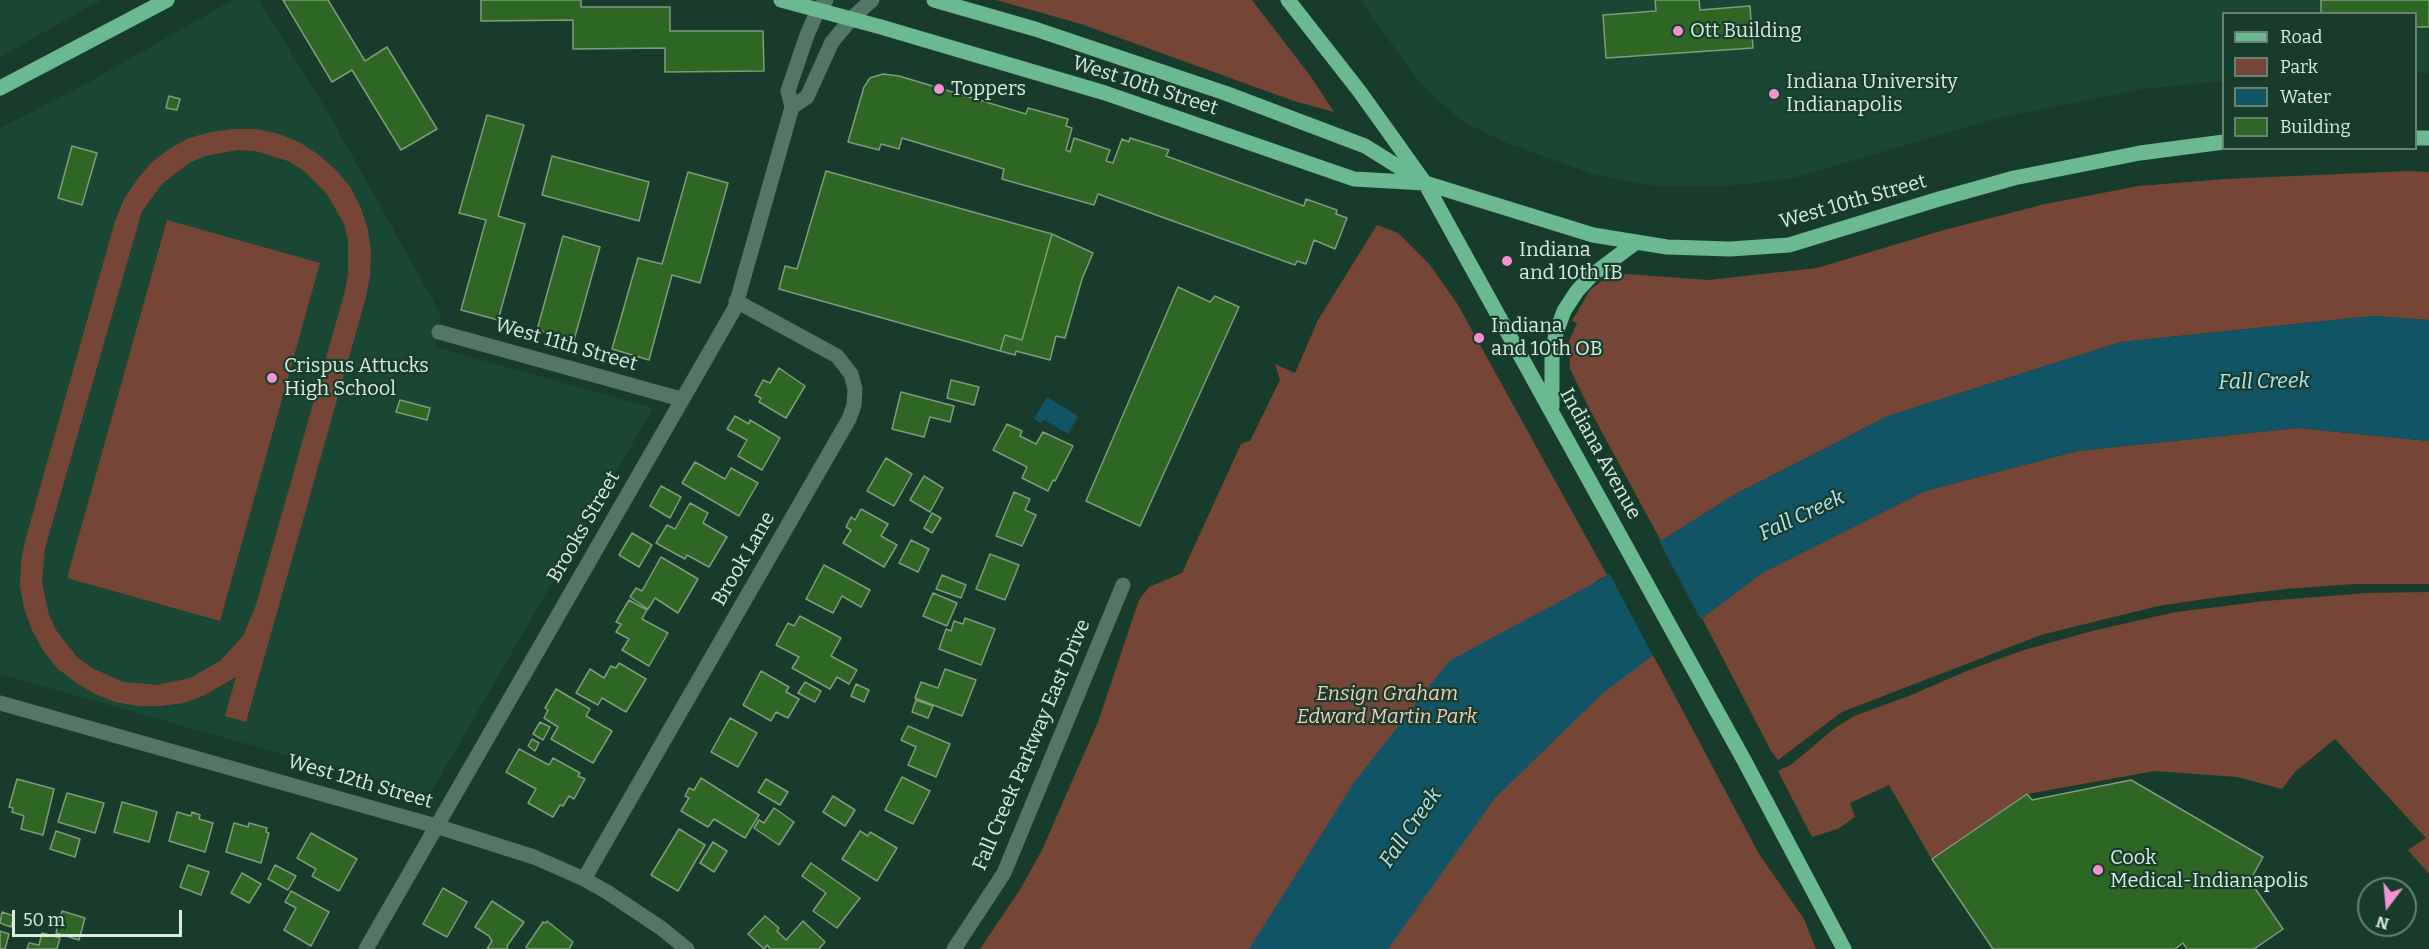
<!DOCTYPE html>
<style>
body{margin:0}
#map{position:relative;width:2429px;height:949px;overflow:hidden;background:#183c2b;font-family:Bitter,serif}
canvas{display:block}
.legend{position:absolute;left:2222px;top:12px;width:195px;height:138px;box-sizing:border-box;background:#183c2b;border:2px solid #658273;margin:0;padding:8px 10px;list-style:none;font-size:18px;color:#d8ece0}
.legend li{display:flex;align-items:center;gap:12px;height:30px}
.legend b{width:30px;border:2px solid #658273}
.north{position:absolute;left:2357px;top:877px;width:60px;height:60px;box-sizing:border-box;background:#183c2b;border:2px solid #658273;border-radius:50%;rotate:196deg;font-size:16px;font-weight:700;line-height:24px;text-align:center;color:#d8ece0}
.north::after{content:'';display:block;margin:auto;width:21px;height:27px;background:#f491d3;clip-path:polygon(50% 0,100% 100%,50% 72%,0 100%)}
.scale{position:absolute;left:12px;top:910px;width:170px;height:27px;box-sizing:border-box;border:3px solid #d8ece0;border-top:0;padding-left:8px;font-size:18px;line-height:21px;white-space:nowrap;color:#d8ece0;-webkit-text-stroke:4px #183c2b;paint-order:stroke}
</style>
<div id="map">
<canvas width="2429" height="949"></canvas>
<ul class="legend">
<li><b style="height:8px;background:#6ab991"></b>Road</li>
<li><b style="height:16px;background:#754635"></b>Park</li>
<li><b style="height:16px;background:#105466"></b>Water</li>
<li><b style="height:16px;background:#2e6623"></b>Building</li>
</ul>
<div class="north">N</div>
<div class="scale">50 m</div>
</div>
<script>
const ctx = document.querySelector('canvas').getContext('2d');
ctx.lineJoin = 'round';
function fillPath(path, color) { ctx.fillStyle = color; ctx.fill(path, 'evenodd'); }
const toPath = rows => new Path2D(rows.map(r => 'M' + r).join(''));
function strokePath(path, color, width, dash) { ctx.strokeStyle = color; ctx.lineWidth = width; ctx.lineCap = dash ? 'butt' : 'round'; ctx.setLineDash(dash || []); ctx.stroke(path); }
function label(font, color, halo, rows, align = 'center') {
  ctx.font = font + ' Bitter,serif'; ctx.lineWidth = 4.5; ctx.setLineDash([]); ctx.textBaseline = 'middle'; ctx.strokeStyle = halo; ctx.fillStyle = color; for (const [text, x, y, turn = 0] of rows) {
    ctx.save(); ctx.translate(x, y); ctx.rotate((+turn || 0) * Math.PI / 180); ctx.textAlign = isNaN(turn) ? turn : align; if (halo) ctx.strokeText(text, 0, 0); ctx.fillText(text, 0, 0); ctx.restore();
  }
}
fillPath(toPath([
 [0,0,101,0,0,57],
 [233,0,259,0,330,116,441,315,435,347,653,408,429,796,0,674,0,128,82,86],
 [1360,0,2429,0,2429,73,2416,72,2416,14,2224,14,2223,81,2143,89,1998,118,1793,178,1728,186,1655,186,1595,175,1505,142,1463,122,1420,83]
]), '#1a4733');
fillPath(toPath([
 [996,0,1252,0,1311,77,1334,112,1294,101,1081,24],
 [234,129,256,129,279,134,299,142,319,155,336,170,351,188,361,208,368,230,371,252,370,275,366,297,246,722,225,716,236,677,205,695,184,703,161,706,138,706,115,702,95,694,75,682,57,668,43,650,32,630,24,608,20,586,21,563,25,541,115,221,124,199,136,181,151,163,169,149,189,138,211,132],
 [238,150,255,151,288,161,303,170,327,194,344,224,348,240,348,274,345,291,256,605,243,636,220,661,190,678,157,685,123,682,92,668,77,657,56,630,49,615,42,582,45,548,142,211,162,184,189,163,205,156],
 [2408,171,2429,172,2429,320,2373,316,2121,342,1888,416,1732,496,1661,541,1591,412,1570,369,1569,341,1577,323,1572,321,1590,290,1606,278,1627,274,1708,280,1817,268,1944,230,2045,204,2139,186,2225,179],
 [167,220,320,263,220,621,67,578],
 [1377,225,1398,233,1430,265,1458,305,1607,575,1596,581,1639,666,1653,655,1759,854,1804,919,1816,949,980,949,1021,888,1042,850,1098,722,1139,600,1149,587,1182,573,1241,444,1250,441,1280,380,1275,364,1295,373,1318,320],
 [2298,428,2429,441,2429,584,2355,584,2286,589,2219,597,2158,606,2041,635,1842,712,1778,760,1771,751,1702,618,1762,573,1925,491,2077,451],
 [2429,592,2429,874,2408,850,2426,838,2335,739,2295,772,2282,789,2237,777,2155,771,2027,794,1932,860,1889,785,1850,803,1855,817,1838,829,1812,837,1778,771,1792,764,1835,728,1854,716,1909,696,1969,670,2024,650,2092,631,2176,612,2265,601,2367,593]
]), '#754635');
fillPath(toPath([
 [2373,316,2429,320,2429,441,2298,428,2077,451,1925,491,1762,573,1602,694,1495,798,1388,949,1249,949,1353,784,1449,661,1596,582,1732,496,1888,416,2121,342],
 [1047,397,1078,416,1068,434,1044,420,1041,423,1034,419]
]), '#105466');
fillPath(toPath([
 [1658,539,1702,622,1654,658,1608,571]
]), '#183c2b');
const building = toPath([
 [283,0,328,0,365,61,387,47,437,129,401,150,352,70,332,82,283,0],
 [481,0,581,0,581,7,670,7,670,31,763,31,764,71,665,72,665,48,573,49,573,20,481,21,481,0],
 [1655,0,1699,0,1700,10,1750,6,1753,48,1606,58,1603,15,1656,11,1655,0],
 [2321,0,2429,0,2429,27,2416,27,2416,14,2321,14,2321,0],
 [883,74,899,76,1026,114,1028,108,1068,119,1066,126,1072,128,1066,150,1070,152,1074,138,1110,150,1106,161,1113,163,1122,139,1129,142,1130,138,1169,150,1166,156,1304,206,1306,199,1337,210,1336,214,1347,218,1335,249,1314,240,1306,264,1297,261,1295,265,1098,194,1094,205,1002,179,1004,169,902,138,899,149,881,144,879,150,848,142,864,87,870,78,883,74],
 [169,96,180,99,177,110,166,108,169,96],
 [487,115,524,125,498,216,525,224,498,320,461,310,486,220,459,213,487,115],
 [72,146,97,153,82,205,58,198,72,146],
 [552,156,649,182,639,221,542,195,552,156],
 [826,171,1052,234,1022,340,1005,335,1000,351,779,289,785,266,797,269,826,171],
 [688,172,728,183,700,283,672,275,649,360,612,349,638,258,662,264,688,172],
 [1052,234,1093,253,1082,279,1065,338,1056,336,1050,360,1016,351,1015,355,1000,351,1005,335,1022,340,1052,234],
 [563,236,600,247,574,340,537,330,563,236],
 [1178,287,1210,302,1215,296,1239,307,1140,526,1086,501,1178,287],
 [779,368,805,386,786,418,759,402,761,398,755,395,763,380,770,383,779,368],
 [951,380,979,387,974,405,947,398,951,380],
 [901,392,954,406,950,422,930,417,924,437,892,429,901,392],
 [400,400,430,408,427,420,396,412,400,400],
 [735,416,749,424,750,420,780,438,762,470,738,456,747,440,727,429,735,416],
 [1007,424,1022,431,1020,436,1036,444,1043,432,1073,446,1055,481,1053,480,1048,491,1022,478,1027,467,993,450,1007,424],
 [886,458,912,474,894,506,867,491,886,458],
 [695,462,725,479,731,468,758,483,739,516,682,483,695,462],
 [924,476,943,488,930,512,910,500,924,476],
 [661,486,681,497,670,518,650,506,661,486],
 [1014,492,1030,499,1025,510,1036,515,1022,546,996,536,1014,492],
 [690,503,708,513,703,523,727,537,709,567,687,555,685,559,656,543,667,525,675,529,690,503],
 [861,509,888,524,881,536,897,545,884,567,843,543,851,530,846,527,851,517,855,520,861,509],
 [932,513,941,518,932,533,924,528,932,513],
 [632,533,652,545,639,567,619,555,632,533],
 [911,540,929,549,918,572,899,563,911,540],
 [990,554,1019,565,1005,600,976,589,990,554],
 [661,557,698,579,678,613,655,598,648,609,630,597,636,588,642,591,661,557],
 [824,565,870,590,861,607,842,596,833,613,806,599,824,565],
 [942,575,966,585,961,598,936,589,942,575],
 [933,593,957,603,947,626,923,616,933,593],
 [629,600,647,610,642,619,668,633,649,666,622,650,629,639,616,632,621,624,616,622,629,600],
 [800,616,841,638,831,656,857,670,849,684,837,677,830,689,792,668,799,657,776,645,788,623,794,626,800,616],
 [965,618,995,629,981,665,939,649,946,629,951,631,954,621,963,624,965,618],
 [619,663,646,679,626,712,602,698,598,705,576,693,590,669,604,678,611,666,616,668,619,663],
 [945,669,976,680,962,716,915,698,921,682,938,688,945,669],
 [761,671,789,687,786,692,799,699,788,718,776,712,771,721,743,705,761,671],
 [805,682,821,691,815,702,798,693,805,682],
 [856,684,869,690,864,702,851,696,856,684],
 [556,689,590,709,586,716,612,731,593,763,551,739,558,727,544,718,548,710,545,708,556,689],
 [916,700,933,706,928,718,912,712,916,700],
 [730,718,757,733,738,767,711,752,730,718],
 [540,722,550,727,543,740,533,734,540,722],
 [908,726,950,744,936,777,908,765,916,747,901,740,908,726],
 [532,739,539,743,535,751,528,746,532,739],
 [519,749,549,765,553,758,580,773,578,776,585,779,574,799,569,796,563,806,560,805,553,817,528,803,536,789,506,772,519,749],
 [902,777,930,791,913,824,885,810,902,777],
 [701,778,759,815,745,838,714,819,708,827,681,811,689,798,685,796,689,788,694,790,701,778],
 [17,779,54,789,43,835,21,829,24,816,12,812,13,808,9,807,17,779],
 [766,779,788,792,780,805,758,792,766,779],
 [2131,780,2263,857,2250,881,2283,929,2254,949,2187,949,2183,943,2175,949,1993,949,1932,859,2027,794,2032,800,2131,780],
 [67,793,104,803,95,833,58,822,67,793],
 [833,796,855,810,845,826,823,812,833,796],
 [122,802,157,812,149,842,114,832,122,802],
 [774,808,794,822,779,845,754,828,759,820,764,823,774,808],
 [177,812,191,816,192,812,200,815,199,819,213,823,205,852,169,841,177,812],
 [234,823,248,827,249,823,267,828,266,832,269,833,261,863,226,852,234,823],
 [679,829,705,845,678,891,651,875,679,829],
 [56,831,80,839,75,857,50,849,56,831],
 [860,831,868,836,870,832,897,848,877,881,842,859,860,831],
 [311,833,357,859,339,891,312,876,316,869,297,858,311,833],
 [713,842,727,851,714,872,700,863,713,842],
 [811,863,860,898,837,928,813,911,826,893,802,876,811,863],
 [188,865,209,872,201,895,180,887,188,865],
 [275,865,296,876,288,890,268,879,275,865],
 [242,873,261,884,249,903,231,893,242,873],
 [443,888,467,902,447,937,423,924,443,888],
 [291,891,329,912,311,946,284,930,296,908,285,902,291,891],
 [492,901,524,922,507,946,508,949,487,949,492,941,489,936,475,927,492,901],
 [62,911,85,918,79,940,56,933,62,911],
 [2,912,14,916,11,927,0,923,2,912],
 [765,916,779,928,777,931,786,940,803,921,825,942,819,949,771,949,767,945,764,949,748,934,765,916],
 [547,921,573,942,569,949,529,949,526,947,543,922,546,923,547,921],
 [0,931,9,934,5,949,0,949,0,931],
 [42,933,60,938,57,949,27,949,29,943,39,945,42,933]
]);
fillPath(building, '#2e6623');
strokePath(building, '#829b7d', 1.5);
strokePath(toPath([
 [792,107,807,97,832,42,852,18,872,0],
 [439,332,681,399],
 [0,703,436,826,534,857,584,879,607,892,661,928,687,949],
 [584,879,849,419,854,405,855,389,851,374,837,356,736,301],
 [366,949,735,308,792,107,788,91,807,35,818,10,826,0],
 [954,949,1004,873,1123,585]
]), '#527764', 15);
strokePath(toPath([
 [781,0,881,27,1105,93,1354,179,1425,183,1593,235,1667,247,1730,249,1789,245,1939,199,2014,178,2140,153,2224,142],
 [934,0,1035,29,1225,93,1365,146,1418,179],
 [1288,0,1360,92,1425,183,1745,762,1844,949],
 [0,88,167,0],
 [2416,138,2429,138],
 [1552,407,1552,359,1556,333,1564,311,1577,291,1591,276,1635,243]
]), '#6ab991', 15);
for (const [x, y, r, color] of [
 [1678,31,6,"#f491d3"],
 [939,89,6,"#f491d3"],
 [1774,94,6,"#f491d3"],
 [1507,261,6,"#f491d3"],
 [1479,338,6,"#f491d3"],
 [272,378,6,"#f491d3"],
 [2098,870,6,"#f491d3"]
]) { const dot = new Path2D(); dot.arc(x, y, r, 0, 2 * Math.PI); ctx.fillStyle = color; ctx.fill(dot); strokePath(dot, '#183c2b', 2); }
label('20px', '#d8ece0', '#183c2b', [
 ["Ott Building",1690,31],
 ["Indiana University",1786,82],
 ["Indianapolis",1786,105],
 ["Toppers",951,89],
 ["Indiana",1519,250],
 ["and 10th IB",1519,273],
 ["Indiana",1491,326],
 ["and 10th OB",1491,349],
 ["Crispus Attucks",284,366],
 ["High School",284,389],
 ["Cook",2110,858],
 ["Medical-Indianapolis",2110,881]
], 'left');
label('20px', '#d8ece0', '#183c2b', [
 ["West 10th Street",1145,86,18],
 ["West 10th Street",1853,202,-16],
 ["West 11th Street",566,345,16],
 ["Indiana Avenue",1600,454,61],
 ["Brooks Street",584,527,-60],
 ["Brook Lane",744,559,-60],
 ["Fall Creek Parkway East Drive",1032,745,-67],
 ["West 12th Street",360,782,16]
]);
label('italic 20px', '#f9caba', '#183c2b', [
 ["Ensign Graham",1387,694],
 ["Edward Martin Park",1387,717]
]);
label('italic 21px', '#b1e5f6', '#183c2b', [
 ["Fall Creek",2264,382,-1],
 ["Fall Creek",1802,516,-25],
 ["Fall Creek",1411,828,-55]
]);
</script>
